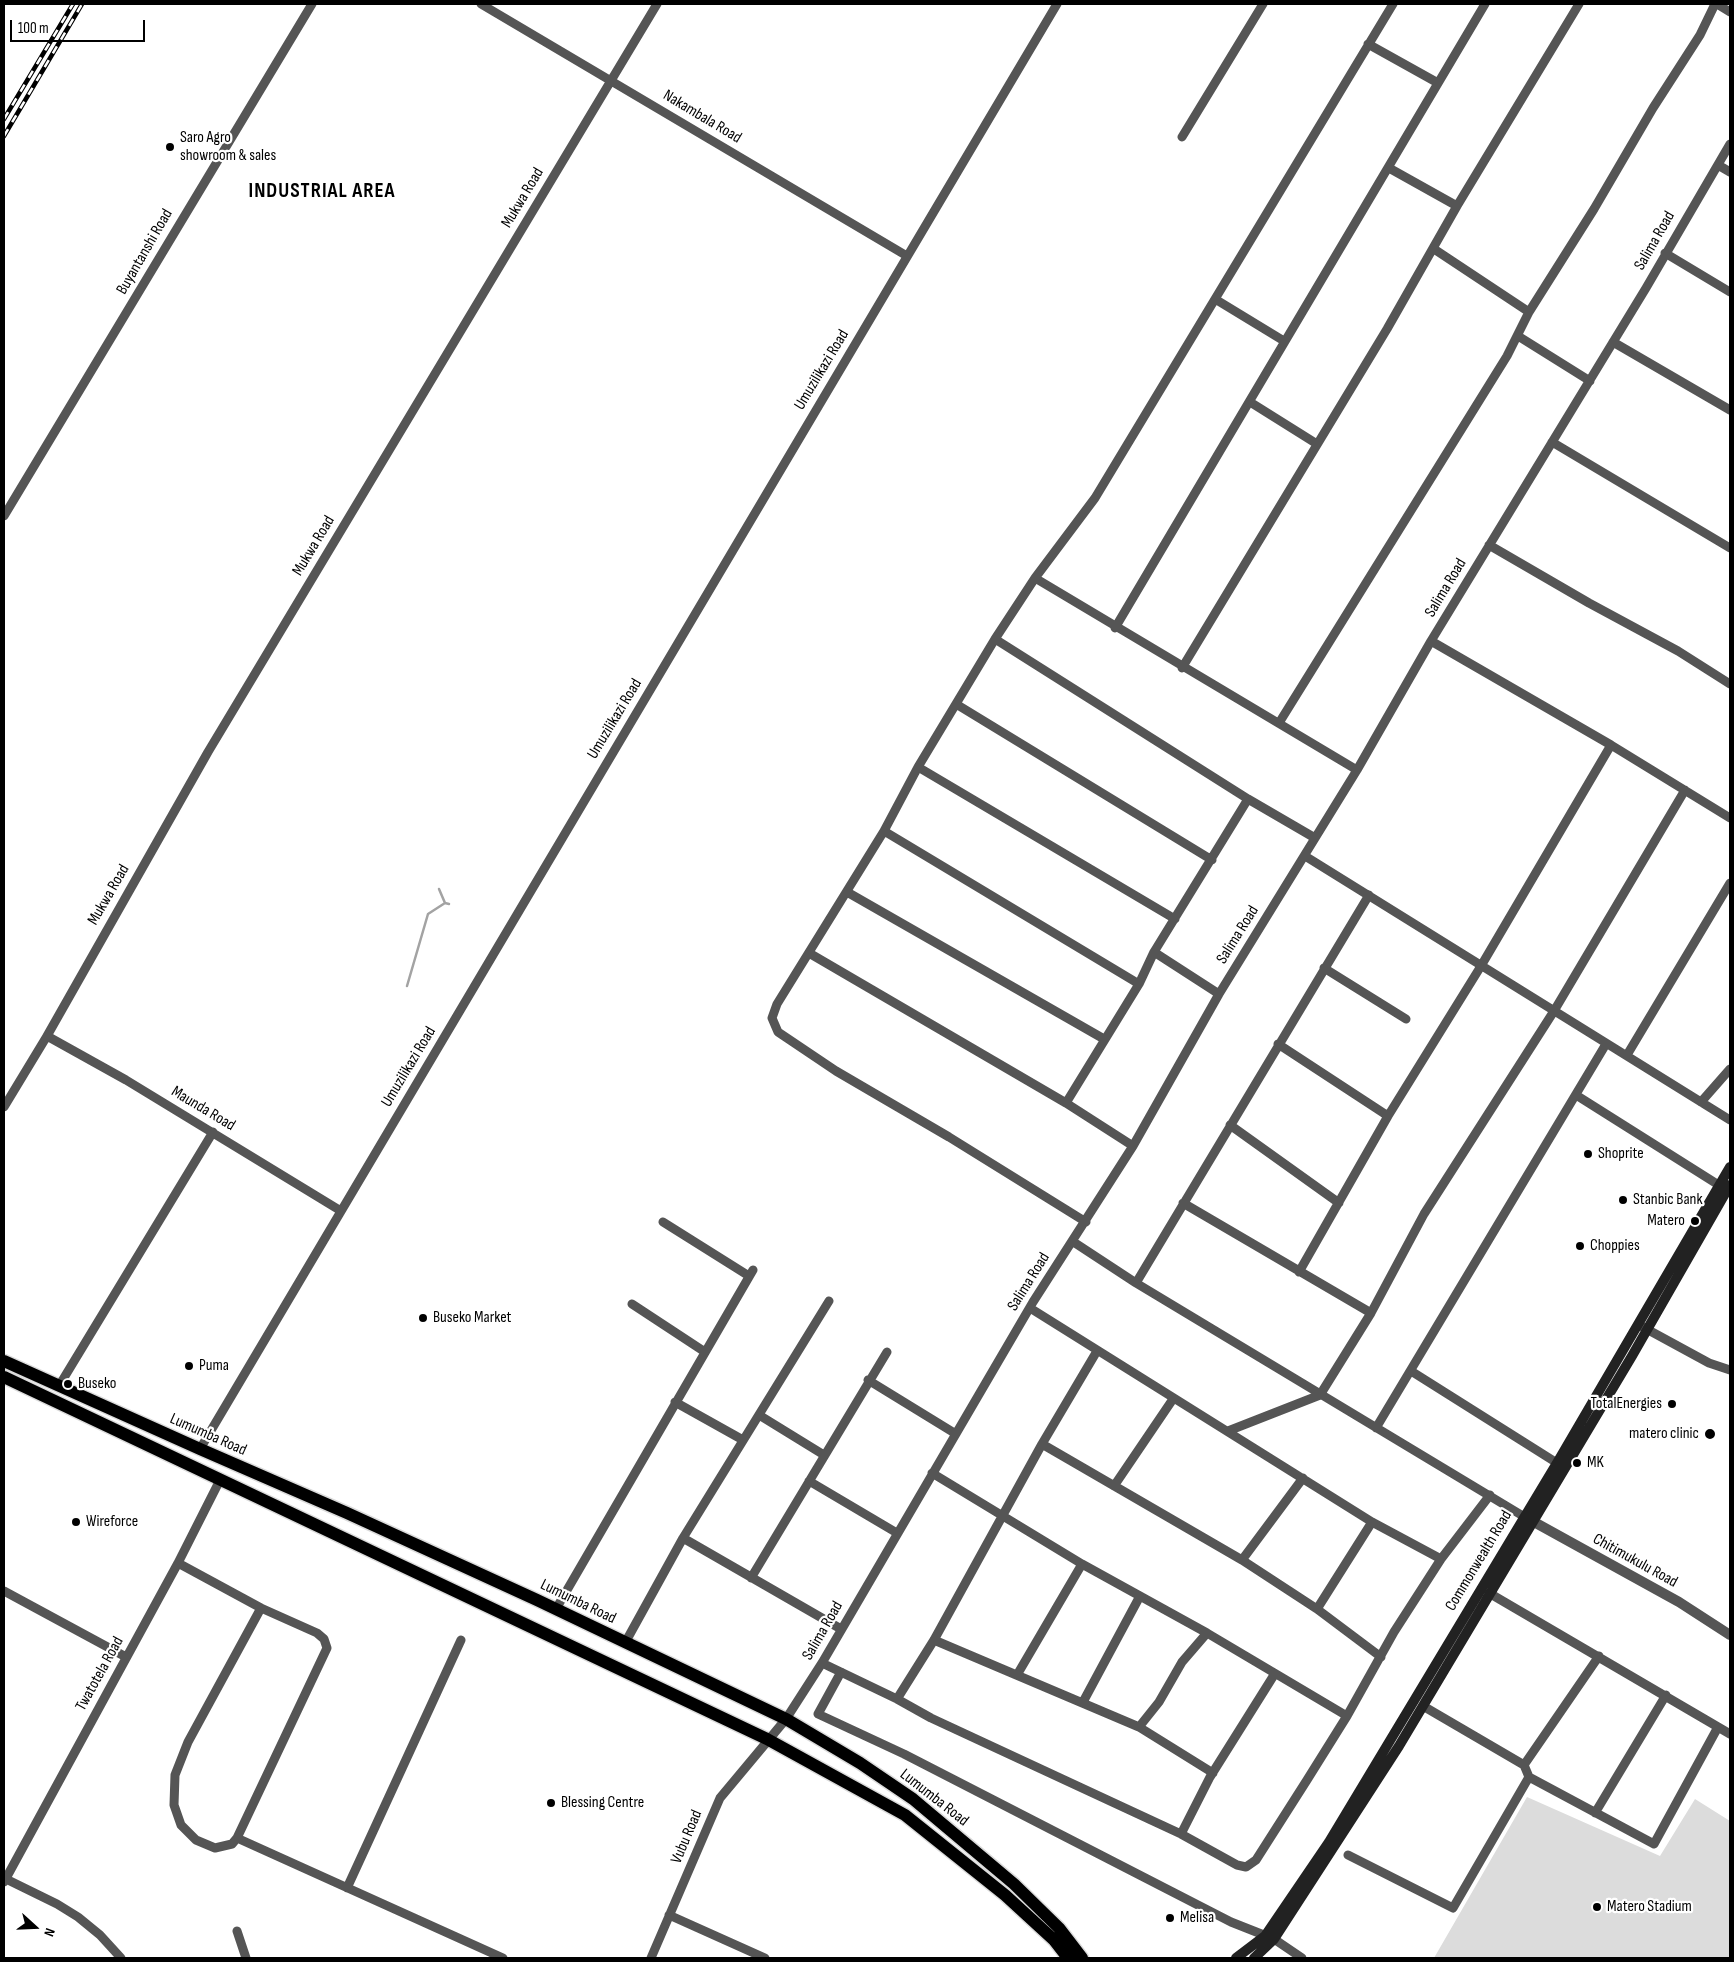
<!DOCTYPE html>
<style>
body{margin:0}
#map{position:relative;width:1734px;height:1962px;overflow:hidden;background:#fff;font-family:"Sofia Sans Condensed",sans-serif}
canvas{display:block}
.frame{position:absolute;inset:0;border:5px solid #000;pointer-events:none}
.north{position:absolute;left:10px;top:1902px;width:50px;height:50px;-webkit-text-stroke:4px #fff;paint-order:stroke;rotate:110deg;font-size:14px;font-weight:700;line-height:20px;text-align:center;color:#000}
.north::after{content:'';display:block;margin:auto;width:18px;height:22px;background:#000;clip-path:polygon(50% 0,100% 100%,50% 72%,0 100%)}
.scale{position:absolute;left:10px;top:20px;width:135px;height:22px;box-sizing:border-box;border:2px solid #000;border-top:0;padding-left:6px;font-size:15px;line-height:18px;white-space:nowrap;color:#000;-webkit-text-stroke:4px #fff;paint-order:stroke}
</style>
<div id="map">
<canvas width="1734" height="1962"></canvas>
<div class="frame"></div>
<div class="north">N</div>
<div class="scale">100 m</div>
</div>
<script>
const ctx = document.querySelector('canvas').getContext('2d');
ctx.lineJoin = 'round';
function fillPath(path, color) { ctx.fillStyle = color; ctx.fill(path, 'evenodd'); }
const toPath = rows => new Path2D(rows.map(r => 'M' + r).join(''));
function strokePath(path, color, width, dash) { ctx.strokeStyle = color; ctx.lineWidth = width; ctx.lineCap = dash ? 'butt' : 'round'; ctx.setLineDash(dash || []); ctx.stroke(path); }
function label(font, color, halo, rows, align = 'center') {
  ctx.font = font + ' "Sofia Sans Condensed",sans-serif'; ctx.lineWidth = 4.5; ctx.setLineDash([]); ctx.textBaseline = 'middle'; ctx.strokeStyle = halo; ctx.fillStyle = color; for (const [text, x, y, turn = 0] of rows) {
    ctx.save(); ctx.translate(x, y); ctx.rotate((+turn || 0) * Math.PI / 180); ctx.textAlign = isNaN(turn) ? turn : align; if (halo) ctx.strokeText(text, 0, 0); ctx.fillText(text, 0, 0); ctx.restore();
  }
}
fillPath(toPath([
 [1527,1797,1660,1856,1695,1799,1730,1821,1730,1958,1434,1958]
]), '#dcdcdc');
strokePath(toPath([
 [439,889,445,903],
 [407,986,428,914,445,903,449,904]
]), '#a3a3a3', 2.5);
const primary = toPath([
 [4,1361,200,1449,347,1513,537,1600,786,1719,860,1763,913,1799,1014,1884,1059,1928,1082,1958],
 [4,1377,767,1739,905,1815,1005,1895,1054,1940,1068,1958]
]);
strokePath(primary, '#dbdbdb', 15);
strokePath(toPath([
 [481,4,907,256],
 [1717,4,1730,12],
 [1368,44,1438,83],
 [1182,137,1263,4],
 [1718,165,1730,172],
 [1389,168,1457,206],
 [1434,249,1529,312],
 [1665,253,1730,292],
 [1215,299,1284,341],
 [1518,336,1590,381],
 [1613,342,1730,410],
 [1250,402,1317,444],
 [1552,442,1730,548],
 [4,516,312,4],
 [1489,545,1589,603,1678,651,1730,684],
 [1035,578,1357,770],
 [1115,628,1485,4],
 [995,639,1248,799,1315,838],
 [1431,641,1611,745,1730,818],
 [1182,668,1387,329,1457,206,1579,4],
 [956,704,1212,860],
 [1279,723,1507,356,1529,312,1594,209,1653,108,1700,35,1715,4],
 [918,767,1175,919],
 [884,831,1139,984],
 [1305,856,1730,1120],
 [847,892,1104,1039],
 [1154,952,1219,994],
 [809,953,1066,1103,1133,1146],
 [1324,968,1406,1019],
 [47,1036,126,1080,341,1211],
 [1278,1044,1388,1116],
 [1627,1055,1730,883],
 [1576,1095,1725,1189],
 [1701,1102,1730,1069],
 [1066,1103,1139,984,1154,952,1248,799],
 [4,1107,47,1036,208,752,657,4],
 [1230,1125,1339,1203],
 [1183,1203,1371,1313],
 [663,1222,749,1276],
 [1086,1222,949,1137,836,1071,778,1032,772,1018,777,1004,884,831,918,767,995,639,1035,578,1095,498,1393,4],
 [1072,1241,1136,1283,1523,1516],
 [1299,1272,1388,1116,1481,966,1611,745],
 [1136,1283,1369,895],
 [632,1304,705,1352],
 [1030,1308,1372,1522,1441,1559],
 [1641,1326,1709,1363,1730,1370],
 [1411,1371,1557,1463],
 [868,1380,956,1434],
 [59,1386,213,1132],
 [675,1402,743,1440],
 [759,1415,824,1455],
 [1376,1428,1606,1044],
 [1228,1431,1320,1395,1371,1313,1424,1214,1554,1011,1685,790],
 [1042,1444,1242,1560,1317,1609,1381,1657],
 [200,1449,1057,4],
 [932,1473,1082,1564,1207,1633,1347,1716],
 [809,1481,897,1533],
 [1114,1486,1173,1399],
 [683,1538,841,1629],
 [1242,1560,1303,1478],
 [178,1563,261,1608,317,1633,324,1639,327,1648,237,1838,232,1844,215,1848,196,1840,181,1825,174,1805,175,1775,188,1742,261,1608],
 [751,1578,887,1352],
 [4,1591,126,1657],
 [1489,1593,1730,1734],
 [556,1609,753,1270],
 [1317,1609,1372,1522],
 [934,1640,1139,1727,1213,1773],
 [625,1643,683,1538,829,1301],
 [822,1663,897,1699,931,1718,1181,1834,1237,1865,1246,1867,1256,1860,1307,1780,1347,1716,1394,1632,1441,1559,1490,1495],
 [841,1672,818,1714,904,1754,1231,1922,1274,1939,1302,1958],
 [1017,1675,1082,1564],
 [897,1699,934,1640,1042,1444,1097,1351],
 [1083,1702,1140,1596],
 [1423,1706,1524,1765],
 [1139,1727,1159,1702,1182,1662,1207,1633],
 [1529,1777,1654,1844,1718,1727],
 [1595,1813,1666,1695],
 [1181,1834,1210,1777,1274,1675],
 [237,1838,503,1958],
 [1348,1855,1453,1908,1529,1777,1524,1765,1599,1656],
 [6,1879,57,1904,78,1917,100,1935,121,1958],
 [4,1882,178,1563,220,1480],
 [347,1888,461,1640],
 [669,1915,765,1958],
 [237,1931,246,1958],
 [651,1958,720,1798,786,1719,822,1663,1033,1302,1133,1146,1219,994,1357,770,1431,641,1646,288,1730,144]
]), '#555', 9);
strokePath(toPath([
 [1525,1517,1679,1602,1730,1635]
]), '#555', 10);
strokePath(toPath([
 [1236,1958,1265,1936,1329,1842,1557,1463,1730,1167],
 [1254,1958,1274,1939,1399,1746,1632,1356,1730,1185]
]), '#222', 10);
strokePath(primary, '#000', 12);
const rail = toPath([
 [4,119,73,4],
 [4,136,82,4]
]);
strokePath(rail, '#000', 4.5);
strokePath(rail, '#fff', 2.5, [8]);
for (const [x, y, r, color] of [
 [170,147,5,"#000"],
 [1588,1154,5,"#000"],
 [1623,1200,5,"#000"],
 [1695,1221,5,"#000"],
 [1580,1246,5,"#000"],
 [423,1318,5,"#000"],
 [189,1366,5,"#000"],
 [68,1384,5,"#000"],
 [1672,1404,5,"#000"],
 [1710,1434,6,"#000"],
 [1577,1463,5,"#000"],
 [76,1522,5,"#000"],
 [551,1803,5,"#000"],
 [1597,1907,5,"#000"],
 [1170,1918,5,"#000"]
]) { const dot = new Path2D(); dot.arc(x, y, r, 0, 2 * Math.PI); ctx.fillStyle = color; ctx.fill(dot); strokePath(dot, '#fff', 2); }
label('16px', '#000', '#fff', [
 ["Nakambala Road",702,117,31],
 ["Mukwa Road",523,198,-59],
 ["Salima Road",1655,241,-60],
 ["Buyantanshi Road",145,252,-60],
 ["Umuzilikazi Road",822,370,-59],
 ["Mukwa Road",314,546,-59],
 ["Salima Road",1446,588,-59],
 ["Umuzilikazi Road",615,719,-59],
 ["Mukwa Road",109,895,-60],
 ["Salima Road",1238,935,-58],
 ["Umuzilikazi Road",409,1067,-59],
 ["Maunda Road",203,1109,31],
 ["Salima Road",1029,1282,-58],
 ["Lumumba Road",208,1435,24],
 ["Commonwealth Road",1479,1561,-59],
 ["Chitimukulu Road",1635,1561,29],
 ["Lumumba Road",578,1602,26],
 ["Salima Road",823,1631,-60],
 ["Twatotela Road",100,1674,-61],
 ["Lumumba Road",934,1798,38],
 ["Vubu Road",687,1837,-67]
]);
label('16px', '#000', '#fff', [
 ["Saro Agro",180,138],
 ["showroom & sales",180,156],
 ["Shoprite",1598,1154],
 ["Stanbic Bank",1633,1200],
 ["Matero",1685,1221,"right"],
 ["Choppies",1590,1246],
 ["Buseko Market",433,1318],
 ["Puma",199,1366],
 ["Buseko",78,1384],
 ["TotalEnergies",1662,1404,"right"],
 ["matero clinic",1699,1434,"right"],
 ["MK",1587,1463],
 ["Wireforce",86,1522],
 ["Blessing Centre",561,1803],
 ["Matero Stadium",1607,1907],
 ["Melisa",1180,1918]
], 'left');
ctx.letterSpacing = '1px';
label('bold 21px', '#000', '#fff', [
 ["INDUSTRIAL AREA",322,192]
]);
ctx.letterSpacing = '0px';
</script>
